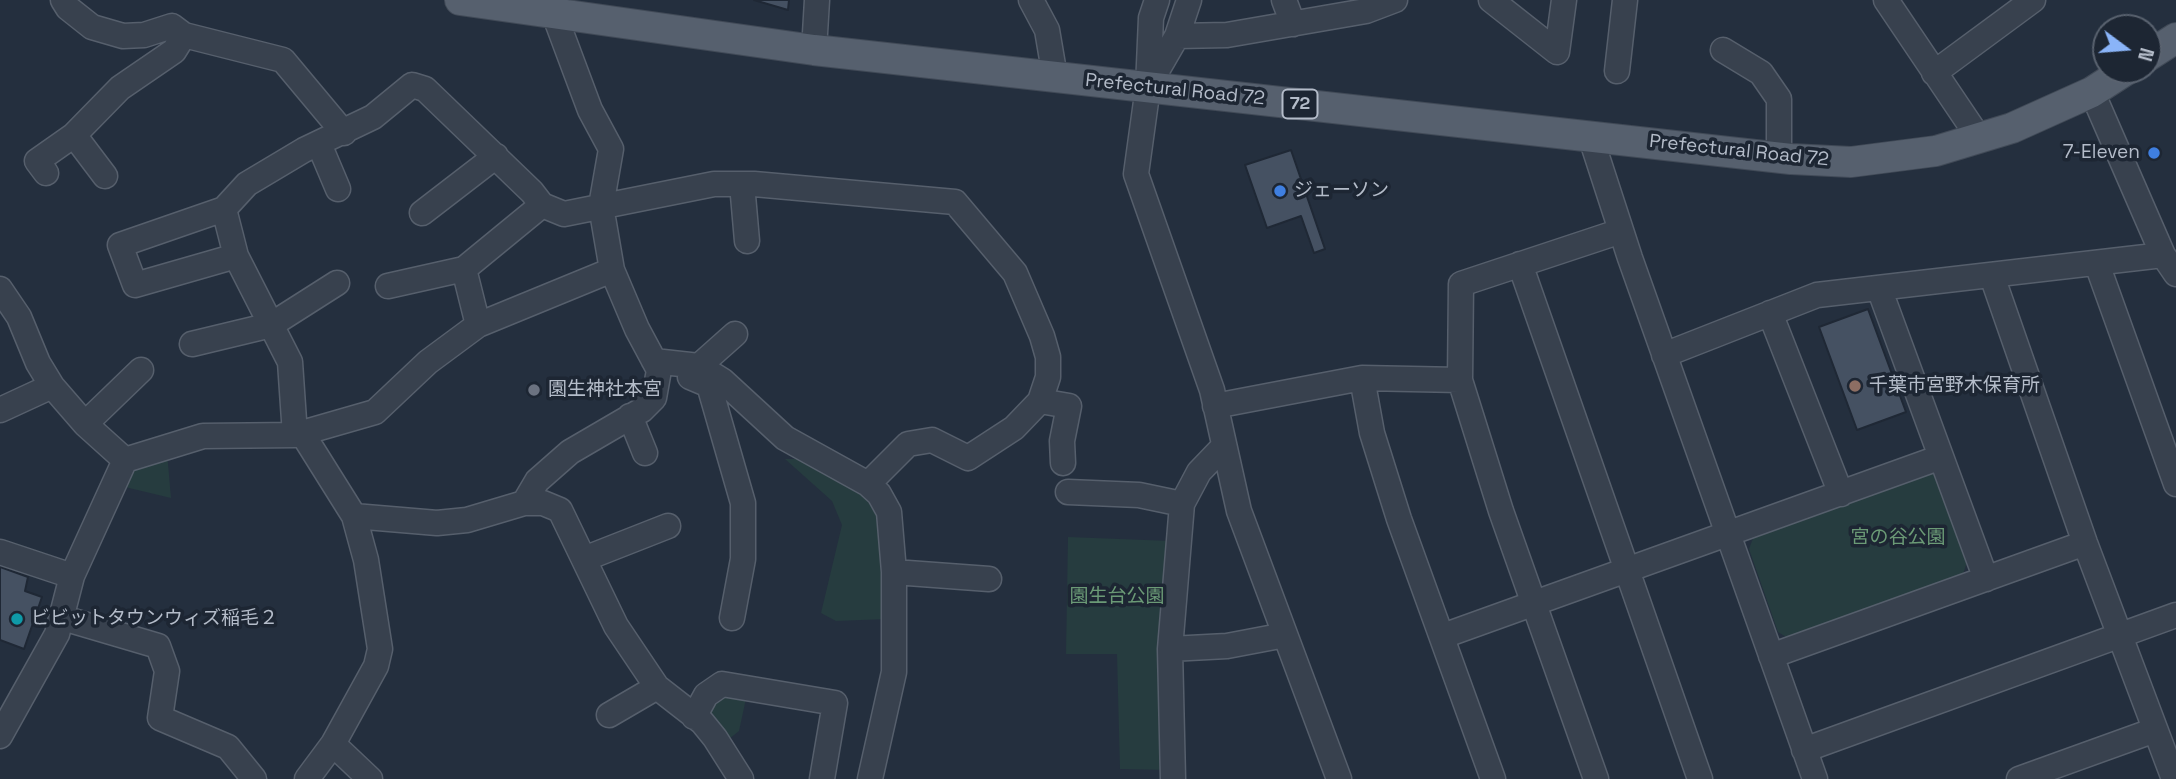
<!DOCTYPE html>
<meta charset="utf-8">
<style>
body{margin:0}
#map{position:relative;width:2176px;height:779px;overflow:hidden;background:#242f3e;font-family:"Space Grotesk",sans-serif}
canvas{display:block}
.north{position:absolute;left:2092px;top:14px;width:70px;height:70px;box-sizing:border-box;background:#1d2633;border:2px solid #59626f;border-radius:50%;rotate:106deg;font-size:19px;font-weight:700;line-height:28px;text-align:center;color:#b4bcc9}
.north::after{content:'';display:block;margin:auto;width:24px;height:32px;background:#8ab4f8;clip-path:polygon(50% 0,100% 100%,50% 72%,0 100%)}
</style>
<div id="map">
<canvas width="2176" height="779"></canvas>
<div class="north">N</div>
</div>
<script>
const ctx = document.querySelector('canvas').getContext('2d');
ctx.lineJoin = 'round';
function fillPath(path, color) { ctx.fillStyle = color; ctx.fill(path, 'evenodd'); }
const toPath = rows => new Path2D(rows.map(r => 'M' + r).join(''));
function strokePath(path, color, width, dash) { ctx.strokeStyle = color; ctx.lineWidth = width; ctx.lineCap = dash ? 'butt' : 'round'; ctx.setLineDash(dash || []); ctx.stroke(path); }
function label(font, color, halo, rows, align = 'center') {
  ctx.font = font + ' "Space Grotesk","Noto Sans JP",sans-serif'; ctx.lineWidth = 7; ctx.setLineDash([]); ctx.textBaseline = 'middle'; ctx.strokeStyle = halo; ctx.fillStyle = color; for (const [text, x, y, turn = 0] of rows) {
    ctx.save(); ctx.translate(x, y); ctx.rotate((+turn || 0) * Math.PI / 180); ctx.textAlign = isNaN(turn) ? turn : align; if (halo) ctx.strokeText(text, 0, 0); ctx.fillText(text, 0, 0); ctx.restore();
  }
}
fillPath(toPath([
 [167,452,171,498,125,487,137,459],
 [785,459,799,459,864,494,882,526,887,619,836,621,821,613,842,525,832,501],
 [1922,470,1940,476,1968,559,1963,574,1788,638,1778,632,1749,549,1755,533],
 [1068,537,1171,541,1169,770,1120,769,1117,654,1066,654],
 [747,694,739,731,729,739,707,713,716,697]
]), '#263c3f');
const building = toPath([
 [754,0,789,0,788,10,754,0],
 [1291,150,1325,249,1314,253,1301,216,1267,228,1245,165,1291,150],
 [1868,309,1906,412,1857,430,1819,327,1868,309],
 [536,382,541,394,533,397,528,386,536,382],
 [0,567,28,577,25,591,42,597,24,649,0,640,0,567]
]);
fillPath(building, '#455162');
strokePath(building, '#1f2835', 2);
const minor = toPath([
 [63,0,68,8,92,27,123,36,144,35,172,26,184,35,283,60,344,133],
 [1031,0,1047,30,1055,77],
 [1157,0,1151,18,1148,87,1136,174,1212,390,1239,511,1339,779],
 [1284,0,1293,24],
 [1491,0,1557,52,1564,0],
 [1886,0,1979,138],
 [1177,36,1227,35,1366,11,1395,0],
 [814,50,817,0],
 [1723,50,1761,73,1779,99,1779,158],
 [1617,71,1625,0],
 [1934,73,2033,0],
 [1151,81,1177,36,1189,0],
 [2092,92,2163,255,2176,274],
 [74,135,105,176],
 [1590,135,1630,258,1815,779],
 [319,144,338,189],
 [46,173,37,161,74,135,120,88,174,51,184,35],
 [742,184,747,241],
 [224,209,120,245,135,285,236,256],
 [422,213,496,156],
 [1520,264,1700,779],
 [2097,264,2176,484],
 [464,269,478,325],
 [1992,276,2085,543,2174,779],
 [388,286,464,269,542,205],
 [1879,288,1986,579],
 [0,289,19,317,38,363,52,386,85,424,125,460,72,576,57,634,0,736],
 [1770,313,1841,494],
 [192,344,271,325,337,283],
 [1664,355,1817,295,2163,255],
 [654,361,699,366,723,381,785,438,868,484,879,494,889,512,894,572,894,672,870,779],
 [699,366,735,334],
 [690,377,709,385,743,503,743,559,732,618],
 [1362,378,1372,433,1399,519,1493,779],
 [1040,401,1069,406,1062,441,1063,463],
 [1215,406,1362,378,1460,380],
 [0,410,52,386],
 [630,416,645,453],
 [85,424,141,370],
 [302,433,354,516,366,560,380,649,376,666,333,744,307,779],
 [295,435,290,362,236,256,224,209,247,184,304,150,373,117,412,85,425,89,532,192,542,205,564,214,714,184,754,184,955,202,1015,273,1042,336,1048,357,1048,377,1040,401,1014,428,968,458,932,440,908,444,868,484],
 [125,460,203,436,295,435,375,412,428,362,478,325,612,270],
 [1068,492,1139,495,1182,504],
 [524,503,537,481,570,452,642,410,654,398,659,370,637,329,612,270,601,206,611,149,590,110,553,11,558,0],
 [354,516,437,523,467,520,524,503,543,503,560,510,616,626,657,687,702,722,715,738,741,779],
 [0,552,72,576],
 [584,559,668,526],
 [894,572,989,579],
 [63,618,158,646,167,671,160,718,228,747,254,779],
 [1443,636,1941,457],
 [1170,649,1227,646,1285,635],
 [1771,656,2085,543],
 [609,715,657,687],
 [694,717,706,695,722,684,835,703,822,779],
 [333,744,370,779],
 [1804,750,2176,615],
 [1173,779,1170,649,1182,504,1199,472,1224,446],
 [1596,779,1501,511,1460,380,1461,284,1621,231],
 [2019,779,2155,730]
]);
const major = toPath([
 [460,0,814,50,1791,159,1851,162,1936,151,2012,128,2092,92,2126,70],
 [2148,56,2176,38]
]);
strokePath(minor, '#565f6c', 27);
strokePath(major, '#414a57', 32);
strokePath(minor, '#38414e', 24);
strokePath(major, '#56606e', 30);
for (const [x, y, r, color] of [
 [2154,153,7,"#3f7fe0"],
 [1280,191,7,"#3f7fe0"],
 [1855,386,7,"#8d6e63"],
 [534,390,7,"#6b7280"],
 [17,619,7,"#0f9aa8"]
]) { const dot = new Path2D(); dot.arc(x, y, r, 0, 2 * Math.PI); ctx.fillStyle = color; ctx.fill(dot); strokePath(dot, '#1d2633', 2.5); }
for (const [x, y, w] of [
 [1300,104,35]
]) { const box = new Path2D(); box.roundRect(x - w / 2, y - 14.5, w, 29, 5); ctx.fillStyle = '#1d2633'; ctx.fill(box); strokePath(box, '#b4bcc9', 2); }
label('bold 18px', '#b4bcc9', null, [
 ["72",1300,104]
]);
label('19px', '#b4bcc9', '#1d2633', [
 ["Prefectural Road 72",1175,90,6],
 ["Prefectural Road 72",1739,151,6]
]);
label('19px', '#b4bcc9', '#1d2633', [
 ["7-Eleven",2140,153,"right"],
 ["ジェーソン",1294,191],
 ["千葉市宮野木保育所",1869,386],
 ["園生神社本宮",548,390],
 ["ビビットタウンウィズ稲毛２",31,619]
], 'left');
label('19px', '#6b9a76', '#1d2633', [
 ["宮の谷公園",1898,538],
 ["園生台公園",1117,597]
]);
</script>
